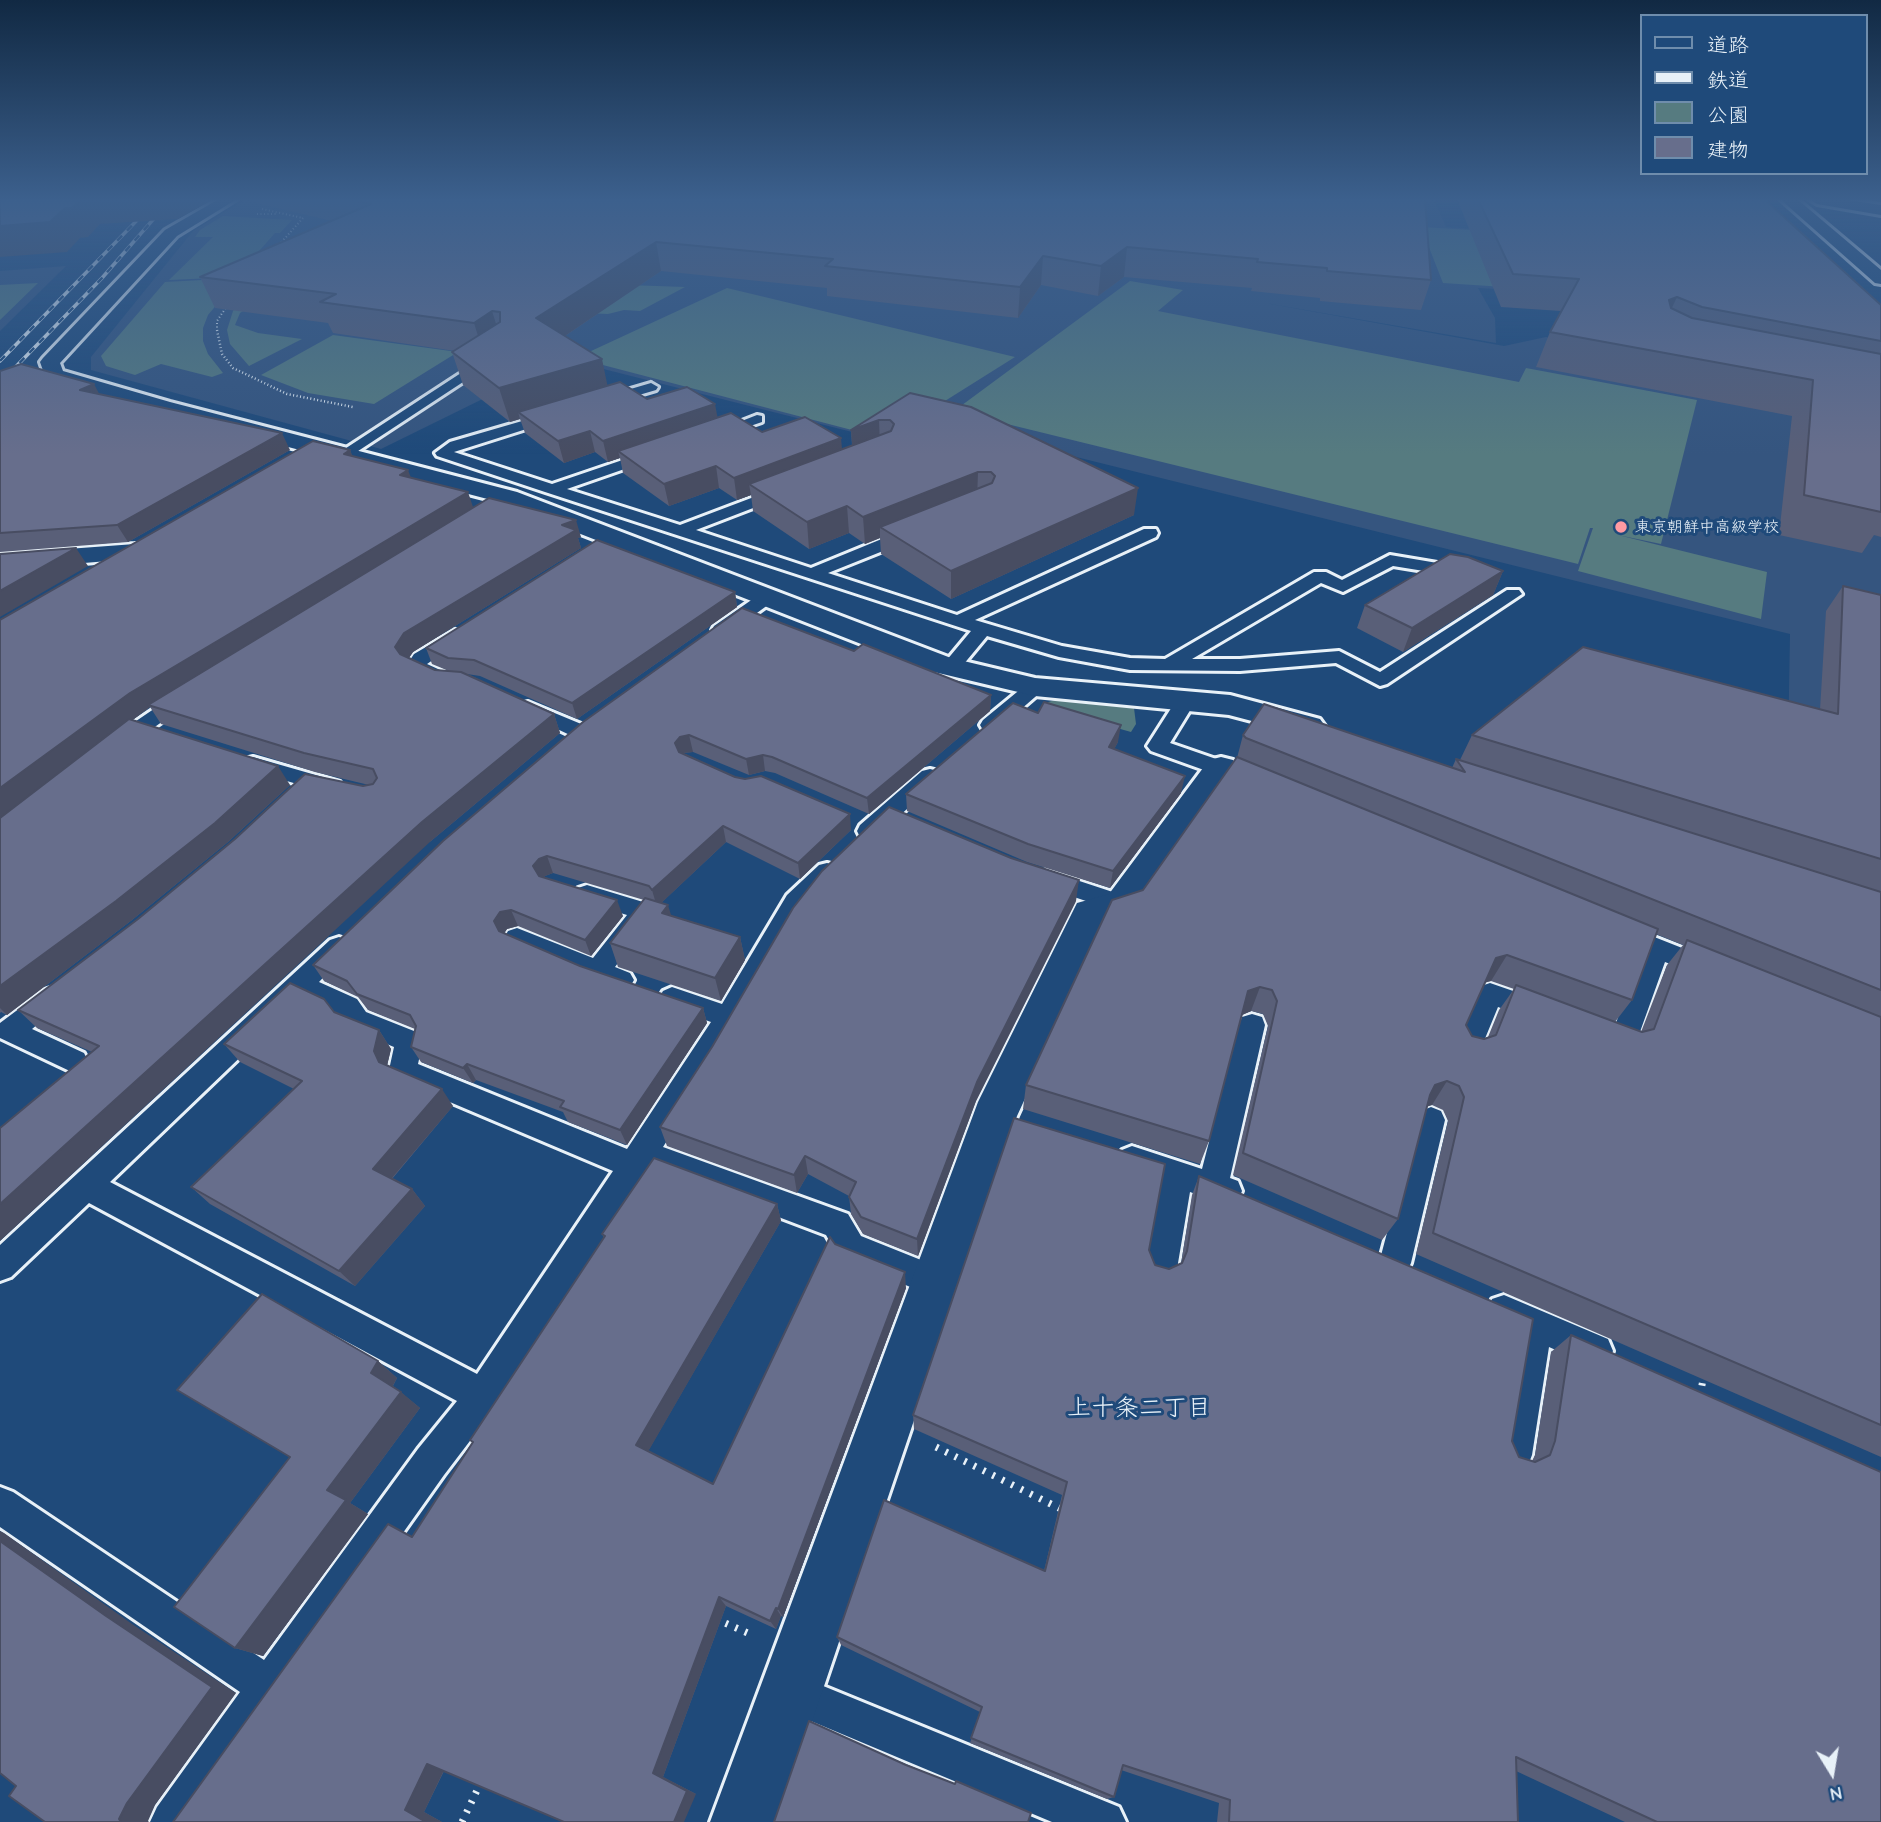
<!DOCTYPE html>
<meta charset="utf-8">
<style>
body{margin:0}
#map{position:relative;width:1881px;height:1822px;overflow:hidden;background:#1f4a7a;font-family:"Comic Neue","Klee One",sans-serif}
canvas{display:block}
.legend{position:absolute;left:1640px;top:14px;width:228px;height:161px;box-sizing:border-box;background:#1f4a7a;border:2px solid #6f8dac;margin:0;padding:9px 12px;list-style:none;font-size:21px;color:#e8f1f8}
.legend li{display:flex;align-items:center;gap:14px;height:35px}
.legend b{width:35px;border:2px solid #6f8dac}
.north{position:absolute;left:1797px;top:1738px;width:70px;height:70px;-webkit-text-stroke:5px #1f4a7a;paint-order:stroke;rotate:169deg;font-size:19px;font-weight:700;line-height:28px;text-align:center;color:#e8f1f8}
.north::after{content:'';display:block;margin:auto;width:24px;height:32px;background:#e8f1f8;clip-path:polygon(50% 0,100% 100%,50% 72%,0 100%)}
</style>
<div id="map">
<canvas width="1881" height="1822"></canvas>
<ul class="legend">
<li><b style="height:9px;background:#1f4a7a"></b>道路</li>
<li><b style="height:9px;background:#e8f1f8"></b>鉄道</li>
<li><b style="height:19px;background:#567b80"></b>公園</li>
<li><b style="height:19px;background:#676e8c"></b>建物</li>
</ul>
<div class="north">N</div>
</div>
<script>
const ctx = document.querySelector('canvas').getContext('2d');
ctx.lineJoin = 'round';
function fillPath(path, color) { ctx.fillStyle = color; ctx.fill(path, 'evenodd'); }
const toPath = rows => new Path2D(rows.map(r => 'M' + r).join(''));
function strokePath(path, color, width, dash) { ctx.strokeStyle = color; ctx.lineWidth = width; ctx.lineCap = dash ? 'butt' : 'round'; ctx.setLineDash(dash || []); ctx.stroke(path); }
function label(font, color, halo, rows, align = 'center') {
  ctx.font = font + ' "Comic Neue","Klee One",sans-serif'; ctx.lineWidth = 6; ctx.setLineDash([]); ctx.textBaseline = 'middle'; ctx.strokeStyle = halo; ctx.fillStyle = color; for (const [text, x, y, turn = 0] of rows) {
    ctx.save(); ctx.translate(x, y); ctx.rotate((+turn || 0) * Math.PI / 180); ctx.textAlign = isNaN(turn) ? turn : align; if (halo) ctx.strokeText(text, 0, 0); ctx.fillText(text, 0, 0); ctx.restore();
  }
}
fillPath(toPath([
 [246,199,1434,199,1446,227,1561,234,1602,295,1478,288,1495,318,1496,343,1265,303,1504,346,1546,337,1881,396,1881,888,1786,859,1790,634,931,421,872,437,564,359,381,449,91,370,91,357,193,231],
 [66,266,0,331,0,271]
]), '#35557f');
fillPath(toPath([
 [223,216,292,220,280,233,275,233,236,277,169,280,213,237,195,237,200,230],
 [1421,227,1560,235,1596,293,1443,283],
 [239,278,208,315,203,328,203,341,208,354,223,373,212,377,161,364,135,375,106,366,101,356,165,282],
 [1130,281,1183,290,1158,311,1519,382,1526,368,1697,400,1661,544,1618,535,1767,572,1761,619,1578,571,1593,528,1590,528,1578,564,954,411],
 [38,283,0,320,0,285],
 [628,285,685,287,640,311,624,310,608,314,585,313],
 [727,288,1015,357,929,411,871,435,576,358],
 [248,291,249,307,240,313,235,325,258,333,302,339,249,366,230,344,227,330,233,311],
 [333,335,458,352,374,404,308,393,261,375],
 [1058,699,1134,708,1136,724,1131,732,1042,707,1045,703]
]), '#567b80');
const service = toPath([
 [487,356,492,357,492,363,349,457,344,458,337,454,487,356],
 [651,383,658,387,656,390,605,405,598,401,600,398,651,383],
 [553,412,558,413,558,419,454,452,552,484,649,451,659,451,661,454,659,457,567,489,680,525,775,489,787,489,789,492,787,495,696,530,811,568,906,529,918,529,920,533,918,537,828,573,957,615,1144,529,1156,529,1158,533,1156,537,975,620,1062,646,1130,658,1165,659,1314,572,1326,572,1342,580,1390,555,1467,568,1470,572,1461,577,1393,566,1343,592,1321,583,1192,659,1240,659,1339,651,1380,672,1507,590,1519,590,1522,594,1387,684,1380,686,1336,663,1240,671,1130,670,1059,657,987,636,958,671,951,673,941,667,971,631,545,492,437,456,435,453,450,442,553,412],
 [757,415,762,416,762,422,718,437,711,433,757,415],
 [766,593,772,594,775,598,772,602,728,634,714,634,712,630,714,626,760,594,766,593],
 [455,630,462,632,464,636,462,640,427,664,449,674,452,678,449,682,435,682,409,670,406,666,414,654,455,630],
 [1035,681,1042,683,1045,687,1042,691,997,730,983,730,980,725,983,720,1028,683,1035,681],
 [183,692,190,694,193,698,190,702,125,748,111,748,108,743,111,738,176,694,183,692],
 [1187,693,1194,695,1197,699,1170,743,1245,769,1248,774,1245,779,1229,779,1151,751,1147,746,1177,699,1180,695,1187,693],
 [528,702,586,726,589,731,586,736,572,736,521,712,518,708,521,704,528,702],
 [253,757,340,782,343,787,340,792,332,794,245,769,242,764,245,759,253,757],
 [930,769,938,771,941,776,938,781,876,837,868,839,860,837,857,831,860,825,922,771,930,769],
 [827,863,835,865,839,871,835,877,805,907,715,1065,663,1147,848,1214,861,1236,946,1270,951,1281,946,1292,935,1297,839,1258,826,1235,649,1168,495,1408,444,1475,198,1822,150,1822,157,1807,240,1692,0,1527,0,1487,13,1492,264,1660,418,1449,457,1401,89,1203,11,1277,0,1281,0,1245,330,940,339,937,348,940,352,947,319,982,357,999,366,1012,419,1033,423,1041,418,1064,627,1149,711,1022,663,1005,659,998,663,991,672,987,722,1004,787,895,819,865,827,863],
 [302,998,339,1015,348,1028,394,1047,389,1070,393,1078,613,1171,477,1374,110,1182,302,998],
 [1046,870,1131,898,1134,904,1131,910,1122,913,1038,885,1034,879,1038,873,1046,870],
 [587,885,653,905,656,911,615,967,630,973,634,980,630,987,621,990,587,979,508,945,504,938,508,931,517,928,593,958,627,915,578,900,575,894,578,888,587,885],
 [1624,925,1715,961,1719,968,1715,975,1706,978,1665,962,1636,1043,1632,1051,1622,1054,1596,1044,1592,1036,1596,1028,1606,1025,1614,1028,1643,952,1615,941,1612,934,1615,927,1624,925],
 [1490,983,1545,1002,1549,1010,1545,1018,1536,1021,1498,1007,1477,1058,1467,1061,1457,1058,1453,1050,1477,993,1481,986,1490,983],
 [53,987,62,990,66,997,62,1004,32,1029,84,1053,88,1061,84,1069,74,1073,0,1038,0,1023,44,990,53,987],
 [1252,1014,1262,1017,1265,1025,1230,1178,1238,1181,1242,1191,1238,1201,1227,1205,1190,1192,1177,1269,1172,1280,1161,1284,1150,1280,1145,1269,1161,1182,1122,1168,1117,1159,1122,1150,1132,1146,1202,1169,1239,1025,1242,1017,1252,1014],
 [1431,1107,1441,1111,1445,1120,1411,1263,1406,1274,1395,1278,1384,1274,1379,1263,1417,1120,1421,1111,1431,1107],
 [1504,1295,1608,1339,1613,1351,1608,1363,1596,1368,1549,1347,1532,1455,1527,1468,1514,1473,1501,1468,1496,1455,1518,1334,1492,1323,1488,1311,1492,1299,1504,1295],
 [789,1672,1119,1807,1126,1822,1052,1822,775,1706,769,1692,775,1678,789,1672]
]);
const minor = toPath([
 [219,199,237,199,177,236,60,363,63,371,170,402,517,492,951,658,1035,678,1230,695,1320,719,1325,726,1320,733,1309,736,1229,715,1035,696,930,671,499,502,154,412,46,379,40,362,43,358,165,230,219,199],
 [135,544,144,546,148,552,144,558,0,570,0,554,135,544],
 [1221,757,1233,760,1238,768,1136,914,1106,923,1017,1116,778,1822,710,1822,978,1102,1077,903,1109,894,1209,760,1221,757]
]);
const tertiary = toPath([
 [1780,199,1797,199,1881,270,1881,284,1875,283,1780,199],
 [1809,199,1841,199,1881,205,1881,215,1817,204,1809,199]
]);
strokePath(service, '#e8f1f8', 6);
strokePath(minor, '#e8f1f8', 6);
strokePath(tertiary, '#e8f1f8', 6);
strokePath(toPath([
 [262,209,303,218,278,246],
 [257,214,277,214],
 [217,331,217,321,227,306]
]), '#e8f1f8', 2, [1, 2.5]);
strokePath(toPath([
 [217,330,222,354,233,368,287,394,353,407]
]), '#e8f1f8', 2.5, [1, 2.5]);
strokePath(toPath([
 [1700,1396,1704,1374],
 [936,1447,1063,1510],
 [716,1619,750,1634],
 [462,1822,481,1782]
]), '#e8f1f8', 7, [2.5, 8]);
fillPath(service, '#1f4a7a');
fillPath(minor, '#1f4a7a');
fillPath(tertiary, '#1f4a7a');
const rail = toPath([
 [0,361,149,208],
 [0,383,102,278,171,199]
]);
strokePath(rail, '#e8f1f8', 3.5);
strokePath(rail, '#1f4a7a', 2.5, [7]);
fillPath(toPath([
 [254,199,940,199,1431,280,1421,310,1320,301,1320,298,1251,291,1252,288,1124,277,1098,296,1041,285,1018,318,827,296,827,288,661,271,565,336,607,386,647,399,718,418,762,432,842,449,852,445,851,430,910,393,1134,515,951,599,881,554,880,538,865,544,849,533,809,549,753,511,751,495,737,500,719,488,669,506,623,473,620,458,608,462,595,452,564,463,525,433,520,419,510,422,463,385,452,352,455,351,333,333,328,323,215,308,200,277,332,221,256,203],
 [1457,199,1736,199,1735,200,1881,305,1881,537,1874,535,1862,553,1779,535,1792,416,1536,367,1550,332,1561,311,1501,307],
 [0,371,99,394,290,450,128,542,0,552],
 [350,450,352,456,411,478,473,507,581,537,578,538,581,548,413,652,409,658,435,670,449,671,432,664,426,648,735,592,737,607,577,719,480,676,467,674,554,714,560,733,431,841,92,1052,37,1028,18,1010,363,786,369,785,315,772,161,724,150,707,132,720,290,785,228,842,132,920,7,1015,1,1012,0,1013,0,620],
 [1503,571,1493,595,1403,652,1357,628,1365,605],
 [1843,586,1881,595,1881,1457,1416,1254,1448,1121,1443,1110,1432,1105,1427,1106,1398,1219,1382,1240,1233,1175,1268,1026,1263,1014,1251,1011,1242,1015,1209,1141,1200,1164,1023,1109,1026,1085,1143,890,1237,758,1243,735,1452,768,1456,759,1460,760,1472,735,1820,710,1826,611],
 [1656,934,1683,945,1667,965,1641,1032,1615,1022,1632,1000],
 [1491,981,1514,989,1499,1010,1488,1037,1484,1039,1472,1036,1466,1025,1485,982],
 [854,651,991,695,990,711,869,814,775,773,765,771,749,775,693,752,683,753,851,830,800,879,726,842,661,903,671,916,740,937,745,960,721,1001,618,967,610,943,644,900,553,873,545,876,543,878,623,916,591,956,518,926,507,929,504,933,580,966,703,1008,707,1023,627,1145,568,1122,563,1112,476,1080,473,1083,421,1062,411,1047,415,1029,368,1010,358,997,324,981,313,965,443,841],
 [1038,713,1118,742,1114,749,1181,793,1110,888,1027,862,907,811,906,794],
 [1076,901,976,1101,918,1256,863,1234,851,1214,849,1196,808,1174,797,1193,667,1146,660,1127],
 [334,1012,379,1030,391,1049,387,1066,453,1106,392,1179,412,1189,425,1206,355,1286,210,1204,191,1187,294,1089,240,1062,224,1044],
 [1199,1176,1512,1441,1519,1457,1532,1461,1535,1455,1551,1352,1571,1335,1881,1822,1625,1822,1516,1771,1518,1822,1217,1822,1219,1803,1121,1770,1114,1797,1107,1799,970,1743,980,1712,841,1645,837,1637,1044,1571,1062,1495,914,1429,913,1415,1149,1250,1155,1265,1169,1269,1181,1264,1192,1195],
 [777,1204,781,1221,648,1451,713,1484,835,1244,906,1288,783,1617,781,1616,776,1629,726,1606,663,1777,696,1794,444,1771,424,1812,442,1822,173,1822,412,1537,473,1443,470,1440,604,1238,602,1234],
 [378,1361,397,1378,393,1386,420,1408,350,1503,368,1514,263,1656,235,1648,290,1457,177,1390]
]), '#595f78');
fillPath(toPath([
 [82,199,214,199,178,219,100,224,88,237,80,238,67,252,0,257,0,226,65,208],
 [1721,199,1736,199,1704,231,1718,201],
 [656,242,661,271,544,350,536,318],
 [1127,247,1124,277,1098,296,1101,266],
 [1043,256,1041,285,1018,318,1020,287],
 [1677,297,1661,331,1669,300],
 [492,311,502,343,484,355,474,323],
 [602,359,609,393,518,412,520,419,510,422,499,388],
 [94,384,103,401,80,390],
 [715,404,719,425,618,451,620,458,608,462,603,441],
 [879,420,880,446,853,456,851,430],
 [590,431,595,452,564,463,558,441],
 [282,433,290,450,128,542,117,525],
 [841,438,843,460,749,484,751,495,737,500,734,478],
 [350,450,357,467,344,454],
 [716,466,719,488,669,506,664,484],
 [408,470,415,488,400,475],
 [978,472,977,499,880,527,880,538,865,544,863,517],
 [1138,488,1134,515,951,599,951,571],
 [468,492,474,510,148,705,150,707,0,820,0,788,130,693],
 [847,506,849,533,809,549,807,522],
 [576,520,581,537,578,538,581,548,413,652,403,666,395,647,404,633,562,525],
 [76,548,88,566,0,617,0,591],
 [1503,571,1493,595,1403,652,1412,628],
 [735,592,737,607,577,719,572,703],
 [991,695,990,711,869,814,867,798],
 [554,714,560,733,431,841,0,1241,0,1204,422,822],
 [1121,725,1118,742,1106,765,1109,747],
 [689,735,693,752,683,753,679,760,675,743,680,737],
 [763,755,765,771,749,775,746,759],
 [278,766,290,785,228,842,132,920,7,1015,0,1008,0,986],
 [1185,776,1181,793,1110,888,1113,871],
 [850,814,851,830,800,879,798,863],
 [723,826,726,842,657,907,652,890],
 [547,856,553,873,545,876,540,883,533,866,539,859],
 [1079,880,1076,901,976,1101,918,1256,917,1239,977,1082],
 [617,900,623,916,591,956,585,940],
 [668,905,675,928,662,913],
 [511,910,518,926,507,929,502,937,494,921,500,912],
 [740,937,745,960,721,1001,715,978],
 [1507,955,1491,981,1480,984,1496,958],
 [1260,987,1251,1011,1240,1016,1248,991],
 [703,1008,707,1023,627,1145,620,1130],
 [379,1030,391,1049,386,1069,379,1062,374,1051],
 [467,1064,476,1080,473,1083,463,1068],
 [1447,1081,1432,1105,1420,1109,1435,1085],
 [442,1089,453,1106,386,1185,373,1169],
 [805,1156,808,1174,797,1193,794,1175],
 [412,1189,425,1206,355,1286,339,1271],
 [777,1204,781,1221,645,1457,636,1445],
 [905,1272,906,1288,783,1617,778,1609],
 [378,1361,397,1378,391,1389,371,1373],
 [401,1392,420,1408,350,1503,368,1514,263,1656,235,1648,327,1490],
 [0,1531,4,1533,132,1624,236,1693,155,1805,148,1821,149,1822,121,1822,119,1819,106,1616,0,1541],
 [719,1597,726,1606,663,1777,696,1794,684,1822,674,1822,653,1773],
 [776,1608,781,1616,776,1629,770,1621],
 [427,1764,445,1768,424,1812,442,1822,426,1822,405,1810]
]), '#484d62');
const building = toPath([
 [0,199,82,199,72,208,65,208,50,222,0,226,0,199],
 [346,199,1425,199,1431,280,1327,271,1327,268,1257,262,1258,259,1127,247,1101,266,1043,256,1020,287,825,266,833,259,656,242,536,318,602,359,499,388,452,352,500,322,500,312,492,311,474,323,320,302,336,294,200,277,371,204,346,199],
 [1478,199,1721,199,1718,201,1764,199,1881,305,1881,341,1702,307,1677,297,1669,300,1671,308,1692,318,1881,354,1881,512,1804,495,1813,380,1550,332,1579,279,1513,274,1478,199],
 [21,364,94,384,80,390,282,433,117,525,0,533,0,371,21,364],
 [620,382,647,399,687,387,715,404,603,441,590,431,558,441,518,412,620,382],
 [910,393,971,407,1138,488,951,571,880,527,992,483,995,476,991,472,978,472,863,517,847,506,807,522,749,484,891,431,894,424,890,420,879,420,851,430,910,393],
 [731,413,762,432,805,417,841,438,734,478,716,466,664,484,618,451,731,413],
 [313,441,350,450,344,454,408,470,400,475,468,492,130,693,0,788,0,620,313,441],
 [489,498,576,520,562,525,576,530,404,633,395,647,400,654,435,670,461,672,554,714,422,822,0,1204,0,1128,99,1046,18,1010,138,919,235,839,305,774,363,786,373,784,377,778,373,769,304,753,148,705,489,498],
 [597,540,735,592,572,703,474,660,448,658,426,648,597,540],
 [76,548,0,591,0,554,76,548],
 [1450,554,1468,557,1503,571,1412,628,1365,605,1450,554],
 [1843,586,1881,595,1881,859,1472,735,1583,647,1838,714,1843,586],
 [742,608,854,651,863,644,991,695,867,798,772,757,763,755,746,759,689,735,680,737,675,743,679,752,735,777,745,779,761,776,850,814,798,863,723,826,652,890,649,886,547,856,539,859,533,866,539,876,617,900,585,940,511,910,500,912,494,921,499,931,580,966,703,1008,620,1130,560,1107,564,1101,467,1064,463,1068,411,1047,416,1026,410,1015,357,994,347,981,313,965,443,841,583,722,742,608],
 [1044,702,1121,725,1109,747,1185,776,1113,871,1028,844,906,794,1013,703,1038,713,1044,702],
 [1264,704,1465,772,1456,759,1881,892,1881,990,1246,738,1243,735,1264,704],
 [129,719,278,766,215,823,116,901,0,986,0,818,129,719],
 [1237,757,1658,929,1632,1000,1507,955,1496,958,1466,1025,1472,1036,1484,1039,1496,1035,1516,985,1642,1032,1654,1029,1687,940,1881,1017,1881,1425,1433,1233,1464,1097,1459,1086,1447,1081,1435,1085,1430,1095,1398,1219,1243,1153,1277,1001,1272,990,1260,987,1248,991,1209,1141,1026,1085,1112,900,1143,890,1237,757],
 [889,807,1011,858,1079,880,977,1082,917,1239,861,1217,849,1197,856,1182,805,1156,794,1175,660,1127,712,1047,793,908,822,871,889,807],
 [645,898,668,905,662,913,740,937,715,978,610,943,645,898],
 [290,983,324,999,334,1012,379,1030,374,1051,379,1062,442,1089,373,1169,412,1189,339,1271,191,1187,302,1081,224,1044,290,983],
 [1014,1118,1165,1164,1149,1250,1155,1265,1169,1269,1182,1263,1187,1251,1199,1176,1533,1319,1512,1441,1519,1457,1535,1462,1550,1455,1555,1441,1571,1335,1881,1472,1881,1822,1657,1822,1516,1757,1518,1822,1229,1822,1230,1800,1123,1765,1114,1797,971,1738,982,1707,837,1637,884,1500,1045,1571,1067,1482,913,1415,1014,1118],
 [654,1158,777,1204,636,1445,713,1484,830,1237,835,1244,905,1272,778,1609,776,1608,770,1621,719,1597,653,1773,687,1791,674,1822,564,1822,427,1764,405,1810,426,1822,173,1822,388,1524,412,1537,473,1442,470,1440,605,1236,602,1234,654,1158],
 [262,1294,378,1361,371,1373,401,1392,327,1490,346,1500,235,1648,174,1607,290,1457,177,1390,262,1294],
 [0,1541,106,1616,212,1687,127,1803,119,1819,121,1822,45,1822,9,1796,16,1786,0,1773,0,1541],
 [809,1721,906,1765,955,1784,956,1781,1031,1813,1028,1822,774,1822,809,1721]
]);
fillPath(building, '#676e8c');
strokePath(building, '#484d62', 2);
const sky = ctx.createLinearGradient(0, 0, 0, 454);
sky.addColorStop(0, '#112943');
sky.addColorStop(0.44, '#3c608d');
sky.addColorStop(1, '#3c608d00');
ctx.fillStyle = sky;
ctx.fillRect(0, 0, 1881, 454);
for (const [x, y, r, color] of [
 [1621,527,7,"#ff9aa2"]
]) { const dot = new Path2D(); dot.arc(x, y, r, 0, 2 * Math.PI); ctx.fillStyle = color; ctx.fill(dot); strokePath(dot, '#1f4a7a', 2.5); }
label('16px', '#e8f1f8', '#1f4a7a', [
 ["東京朝鮮中高級学校",1635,527]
], 'left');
label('24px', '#e8f1f8', '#1f4a7a', [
 ["上十条二丁目",1139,1408]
]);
</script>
